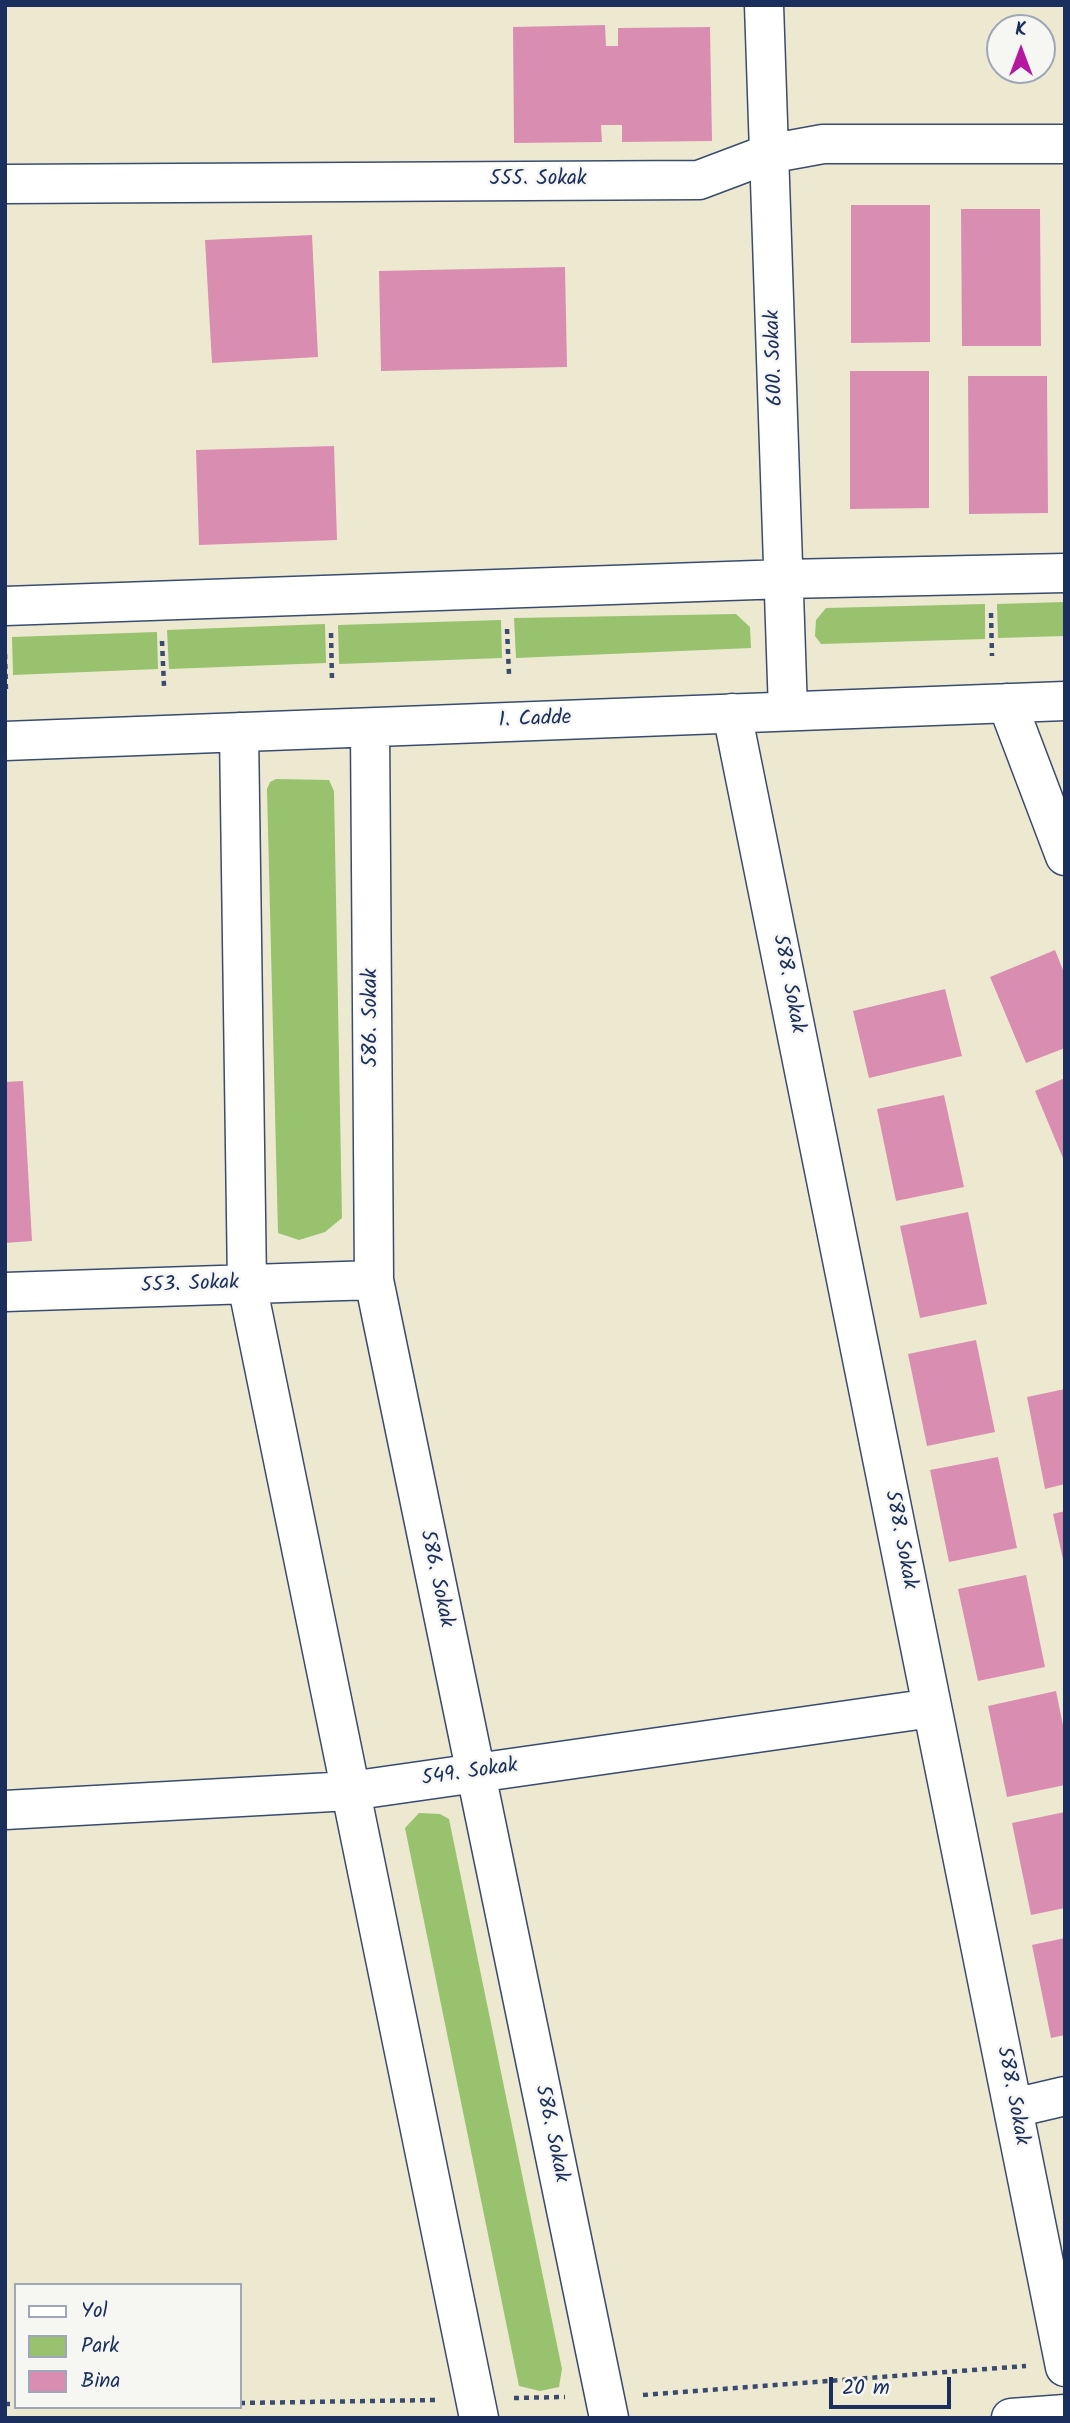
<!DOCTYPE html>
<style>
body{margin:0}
#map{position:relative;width:1070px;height:2423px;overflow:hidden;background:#ede9d1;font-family:Kalam,sans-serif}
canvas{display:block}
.frame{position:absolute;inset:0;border:7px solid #1b2f5e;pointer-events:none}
.legend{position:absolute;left:14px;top:2283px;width:228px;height:126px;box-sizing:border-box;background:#f6f6f2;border:2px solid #9ea6b7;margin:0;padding:9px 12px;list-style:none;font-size:21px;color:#1b2f5e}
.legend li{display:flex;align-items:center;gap:14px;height:35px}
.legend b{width:35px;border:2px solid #9ea6b7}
.north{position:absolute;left:986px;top:14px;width:70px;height:70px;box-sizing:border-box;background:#f6f6f2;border:2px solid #9ea6b7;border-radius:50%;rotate:0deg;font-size:19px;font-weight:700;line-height:28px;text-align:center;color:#1b2f5e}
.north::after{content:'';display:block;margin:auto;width:24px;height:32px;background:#b5179e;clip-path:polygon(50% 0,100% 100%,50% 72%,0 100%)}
.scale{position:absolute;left:829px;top:2377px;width:122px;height:32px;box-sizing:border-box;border:4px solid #1b2f5e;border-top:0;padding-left:9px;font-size:21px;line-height:24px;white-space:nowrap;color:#1b2f5e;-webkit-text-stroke:5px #f6f6f2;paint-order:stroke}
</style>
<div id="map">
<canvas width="1070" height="2423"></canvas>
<div class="frame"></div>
<ul class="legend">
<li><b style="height:9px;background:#fff"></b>Yol</li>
<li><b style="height:19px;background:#98c26e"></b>Park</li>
<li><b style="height:19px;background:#d98eb1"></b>Bina</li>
</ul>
<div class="north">K</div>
<div class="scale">20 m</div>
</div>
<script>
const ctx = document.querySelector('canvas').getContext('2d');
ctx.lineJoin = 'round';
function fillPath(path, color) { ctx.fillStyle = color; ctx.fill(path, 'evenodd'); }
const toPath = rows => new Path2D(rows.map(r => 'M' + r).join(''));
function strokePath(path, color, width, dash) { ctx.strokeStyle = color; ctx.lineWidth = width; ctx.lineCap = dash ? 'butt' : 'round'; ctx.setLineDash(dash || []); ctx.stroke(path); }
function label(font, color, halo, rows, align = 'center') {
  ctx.font = font + ' Kalam,sans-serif'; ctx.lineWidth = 5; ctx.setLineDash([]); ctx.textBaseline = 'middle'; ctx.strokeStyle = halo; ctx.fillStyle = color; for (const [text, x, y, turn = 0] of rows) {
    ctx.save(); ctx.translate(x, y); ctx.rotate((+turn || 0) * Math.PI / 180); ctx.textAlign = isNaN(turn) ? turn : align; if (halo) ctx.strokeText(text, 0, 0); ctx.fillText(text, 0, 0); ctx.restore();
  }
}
fillPath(toPath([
 [1065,602,1065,636,998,638,997,604],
 [985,604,985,639,821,644,815,636,816,620,826,608],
 [736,614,750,627,751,648,516,658,514,618],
 [501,620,502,658,339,664,338,625],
 [325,624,326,663,169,669,167,630],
 [157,632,158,669,13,675,12,637],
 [276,779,329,780,334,791,342,1218,325,1232,299,1240,278,1233,267,789,270,782],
 [419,1813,440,1814,449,1819,562,2369,559,2387,540,2391,519,2386,405,1828]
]), '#98c26e');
fillPath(toPath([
 [605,25,606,46,618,46,618,28,710,27,712,141,622,142,622,125,601,125,602,142,514,143,513,27],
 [851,205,930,205,930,342,851,343],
 [961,209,1040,209,1041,346,962,346],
 [312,235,318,357,212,363,205,240],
 [565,267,567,367,381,371,379,271],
 [850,371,929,371,929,508,850,509],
 [968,376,1047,376,1048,513,969,514],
 [334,446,337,540,199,545,196,450],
 [1055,950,1065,975,1065,1048,1026,1063,990,977],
 [945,989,962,1056,869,1078,853,1011],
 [1065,1078,1065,1163,1035,1091],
 [23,1081,32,1241,5,1243,5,1082],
 [944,1095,964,1187,896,1201,877,1109],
 [968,1212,987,1304,920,1318,900,1226],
 [976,1340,995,1432,927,1446,908,1354],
 [1065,1389,1065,1484,1045,1489,1027,1397],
 [998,1457,1017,1548,949,1562,930,1470],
 [1065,1511,1065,1564,1064,1564,1053,1514],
 [1026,1575,1045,1667,978,1681,958,1589],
 [1056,1691,1065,1735,1065,1785,1007,1797,988,1706],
 [1065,1812,1065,1908,1031,1915,1012,1823],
 [1065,1938,1065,2035,1051,2038,1032,1945]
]), '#d98eb1');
const minor = toPath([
 [764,5,788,711],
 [5,184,699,180,768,154,823,144,1065,144],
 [5,606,785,579,1065,573],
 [1007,703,1065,856],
 [732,713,1065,2367],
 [370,728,374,1280,609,2418],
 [239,732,247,1284,479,2418],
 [5,741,1065,701],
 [5,1292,374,1280],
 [5,1810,350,1791,932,1708],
 [1014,2108,1065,2096]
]);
const tertiary = toPath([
 [1011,2418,1065,2414]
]);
strokePath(minor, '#3a4b6f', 41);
strokePath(tertiary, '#3a4b6f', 41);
strokePath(toPath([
 [991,613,992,656],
 [507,629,509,674],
 [331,633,332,680],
 [162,641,164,686],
 [5,654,6,691],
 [643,2395,1026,2366],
 [514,2398,565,2397],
 [240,2403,435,2400],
 [5,2404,16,2404]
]), '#3a4b6f', 4.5, [5, 5]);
strokePath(minor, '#fff', 38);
strokePath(tertiary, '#fff', 38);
label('21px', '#1b2f5e', '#f6f6f2', [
 ["555. Sokak",538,180],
 ["600. Sokak",776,358,-92],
 ["1. Cadde",535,721,-2],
 ["588. Sokak",787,984,79],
 ["586. Sokak",372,1018,-90],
 ["553. Sokak",190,1286,-2],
 ["588. Sokak",899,1540,79],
 ["586. Sokak",435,1579,78],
 ["549. Sokak",470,1774,-8],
 ["588. Sokak",1011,2096,79],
 ["586. Sokak",550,2134,78]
]);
</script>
